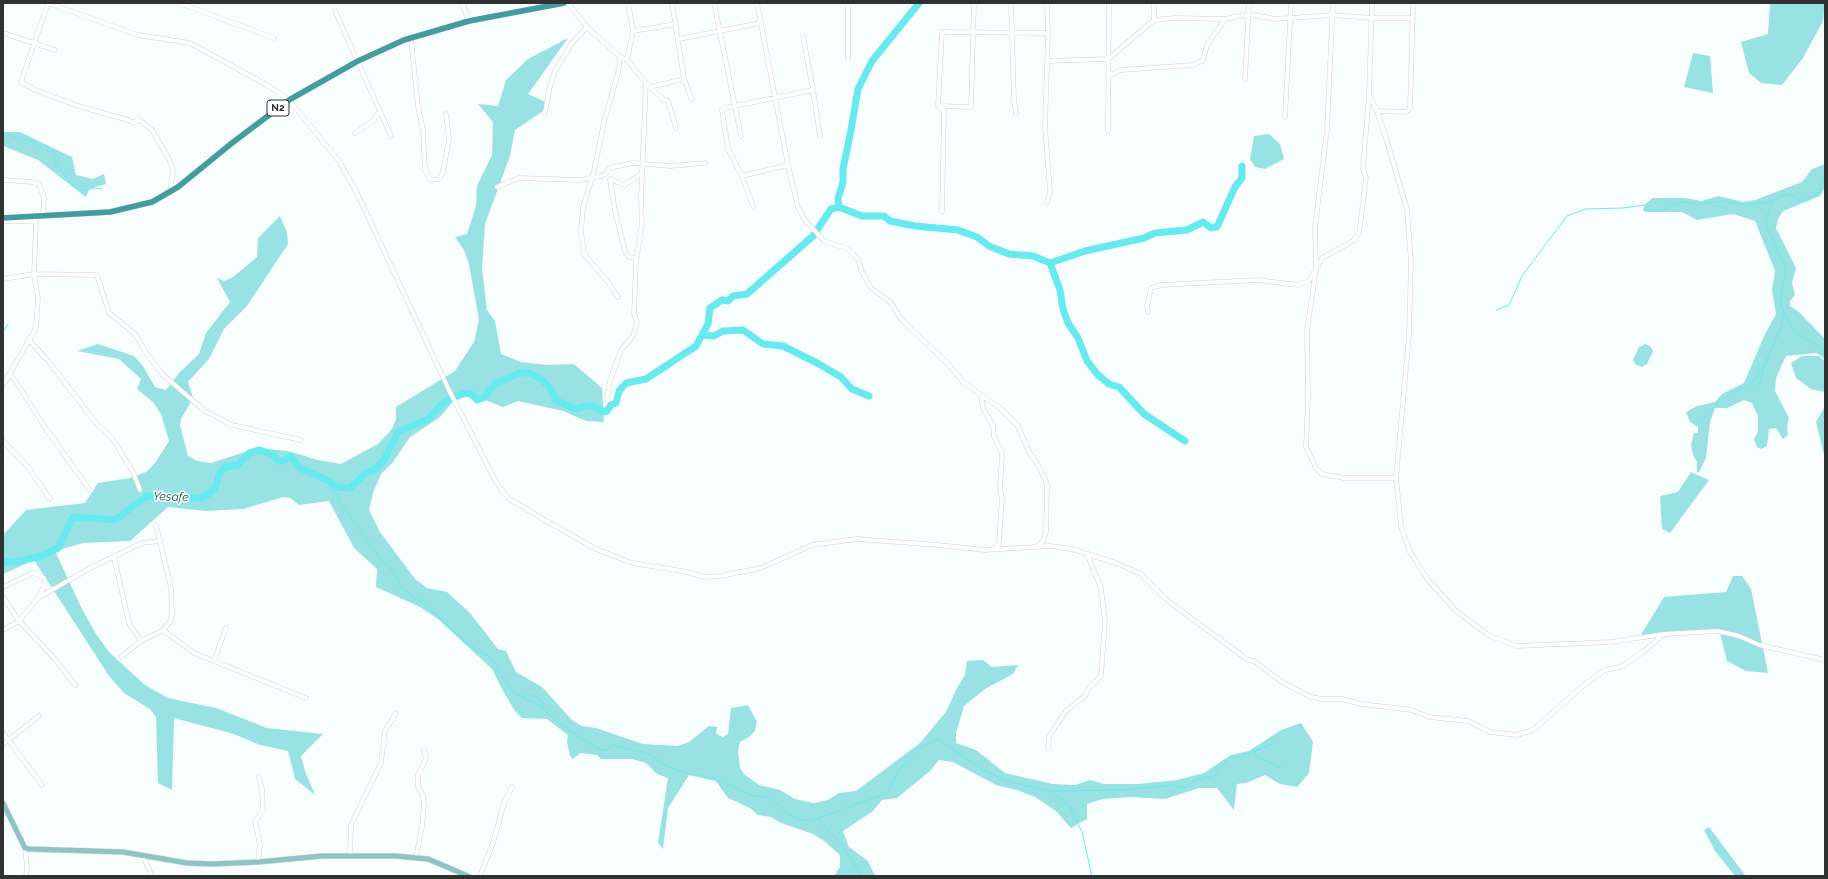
<!DOCTYPE html>
<style>
body{margin:0}
#map{position:relative;width:1828px;height:879px;overflow:hidden;background:#f8fdfd;font-family:Raleway,sans-serif}
canvas{display:block}
.frame{position:absolute;inset:0;border:4px solid #303232;pointer-events:none}
</style>
<div id="map">
<canvas width="1828" height="879"></canvas>
<div class="frame"></div>
</div>
<script>
const ctx = document.querySelector('canvas').getContext('2d');
ctx.lineJoin = 'round';
function fillPath(path, color) { ctx.fillStyle = color; ctx.fill(path, 'evenodd'); }
const toPath = rows => new Path2D(rows.map(r => 'M' + r).join(''));
function strokePath(path, color, width, dash) { ctx.strokeStyle = color; ctx.lineWidth = width; ctx.lineCap = dash ? 'butt' : 'round'; ctx.setLineDash(dash || []); ctx.stroke(path); }
function label(font, color, halo, rows, align = 'center') {
  ctx.font = font + ' Raleway,sans-serif'; ctx.lineWidth = 3; ctx.setLineDash([]); ctx.textBaseline = 'middle'; ctx.strokeStyle = halo; ctx.fillStyle = color; for (const [text, x, y, turn = 0] of rows) {
    ctx.save(); ctx.translate(x, y); ctx.rotate((+turn || 0) * Math.PI / 180); ctx.textAlign = isNaN(turn) ? turn : align; if (halo) ctx.strokeText(text, 0, 0); ctx.fillText(text, 0, 0); ctx.restore();
  }
}
fillPath(toPath([
 [1770,3,1825,3,1823,21,1803,58,1782,85,1761,83,1749,73,1741,42,1768,34],
 [568,38,528,94,548,103,543,111,515,130,510,156,485,224,482,269,487,310,495,321,501,354,521,362,547,365,574,364,602,388,604,422,586,421,563,411,518,401,503,407,462,391,440,417,410,437,393,462,381,474,373,493,369,510,380,532,415,579,427,588,447,592,470,613,498,649,506,651,516,672,542,687,572,720,582,726,596,728,643,744,678,746,689,742,709,726,717,727,716,734,723,737,728,734,731,708,748,705,757,722,755,731,750,736,740,742,738,750,740,768,744,774,759,785,780,790,795,799,813,803,828,800,839,793,856,791,920,743,946,712,956,690,965,675,967,661,983,660,992,667,1018,665,1013,674,985,689,964,706,956,733,956,743,976,750,1005,773,1053,784,1075,785,1090,780,1104,784,1138,784,1177,780,1204,773,1231,755,1249,751,1281,730,1301,723,1313,742,1309,773,1297,787,1280,784,1265,775,1246,783,1237,784,1234,810,1217,788,1199,788,1165,799,1131,797,1103,799,1087,804,1087,819,1071,828,1056,811,1035,797,1017,790,996,785,953,762,939,760,930,771,897,798,882,800,873,811,843,831,849,847,868,861,875,876,834,876,840,867,840,855,824,841,813,834,781,823,771,817,758,815,750,808,728,798,716,781,689,775,668,808,663,849,658,843,668,778,657,774,646,763,632,759,601,759,597,755,580,753,573,759,570,756,567,742,568,735,547,719,522,718,515,711,503,691,492,669,438,619,420,607,376,587,377,569,354,548,329,501,299,505,290,498,283,497,243,509,206,511,168,507,130,541,83,543,55,551,81,607,96,634,109,652,145,685,168,698,216,708,267,728,323,734,301,756,305,771,315,795,295,779,288,751,260,745,234,734,174,718,172,790,158,783,156,717,150,709,124,693,109,676,34,560,3,574,3,535,26,510,85,503,98,483,130,478,146,472,155,463,169,441,161,414,153,402,137,389,141,379,119,359,77,351,98,344,134,356,143,366,155,387,166,390,179,373,199,354,206,333,230,302,217,278,224,281,233,277,257,257,258,238,280,216,287,232,288,244,247,306,224,329,209,359,188,382,193,398,181,419,180,425,188,456,197,461,211,463,257,448,288,451,318,460,341,464,378,444,392,429,396,419,396,407,455,371,474,342,479,320,469,264,464,250,455,237,467,234,476,206,477,186,492,155,493,122,478,104,498,106,506,80,528,59],
 [1693,53,1710,56,1713,93,1684,87],
 [3,132,20,132,72,157,76,175,93,179,104,174,106,184,89,189,86,197,38,160,3,146],
 [1269,134,1280,144,1284,159,1265,169,1255,167,1250,159,1254,136],
 [1825,164,1825,187,1820,196,1783,211,1778,219,1776,228,1796,268,1792,283,1795,295,1790,301,1790,306,1799,312,1825,339,1825,359,1817,353,1786,356,1776,378,1775,391,1789,418,1787,428,1788,435,1783,439,1776,428,1769,429,1767,446,1761,449,1757,447,1754,439,1758,432,1758,416,1752,403,1744,400,1727,408,1715,408,1710,422,1706,458,1699,472,1697,473,1697,462,1693,455,1691,445,1694,433,1698,433,1698,427,1690,422,1686,412,1697,406,1715,402,1722,394,1744,383,1765,334,1776,314,1772,290,1775,271,1755,221,1733,214,1697,220,1682,212,1648,212,1643,211,1645,204,1653,198,1685,198,1701,201,1719,196,1743,202,1755,200,1802,182,1812,169],
 [1645,344,1650,346,1653,351,1647,364,1642,367,1636,365,1633,360,1639,347],
 [1802,356,1819,356,1825,361,1825,392,1811,389,1796,378,1791,363],
 [1825,406,1825,459,1816,422],
 [1691,472,1709,480,1670,533,1662,529,1660,496,1678,492],
 [1733,576,1742,576,1751,589,1768,673,1746,671,1727,661,1720,633,1639,638,1664,597,1726,592],
 [1709,827,1745,875,1746,876,1735,876,1715,851,1704,830]
]), '#99e2e4');
strokePath(toPath([
 [3,134,27,139,37,145,53,151,56,164,75,188,83,191,94,188,102,189],
 [1825,175,1822,179,1821,188,1818,194,1806,198,1800,202,1795,196,1788,194,1779,197,1772,202,1766,219,1767,227,1786,269,1780,302,1784,312,1791,327,1805,339,1815,344,1825,355],
 [1496,310,1509,305,1522,276,1567,216,1585,209,1623,208,1645,205,1650,209,1659,211,1683,202,1697,204,1722,201,1748,205,1772,202],
 [3,332,8,324],
 [1759,385,1765,365],
 [1702,420,1723,398,1750,384,1757,376,1765,364,1781,327,1784,312],
 [328,481,328,488,337,493,339,501,382,561,388,565,398,580,400,586,439,617,462,640,491,658,512,691,538,705,568,730,597,748,606,751,612,745,649,754,665,765,677,770,717,780,752,795,772,798,789,815,800,820,811,821,887,793,898,771,923,746,938,739,983,770,1010,782,1051,791,1124,790,1172,785,1184,788,1196,780,1215,775,1228,758,1239,757,1275,743],
 [523,697,527,694,536,697,543,702,543,708],
 [1254,752,1256,756,1282,768],
 [1051,791,1070,807,1082,832,1092,876],
 [818,819,840,843,862,876]
]), '#67eaef', 1);
strokePath(toPath([
 [839,207,838,199,843,182,843,169,851,130,858,89,872,61,919,3],
 [1050,263,1060,290,1063,309,1068,323,1078,338,1087,361,1098,375,1109,384,1119,387,1144,414,1185,441],
 [702,335,714,336,723,331,743,330,763,344,783,346,819,364,841,377,852,389,869,396],
 [3,564,7,561,14,562,42,556,58,548,73,517,115,520,147,496,202,498,215,489,220,472,226,467,238,465,249,453,259,450,272,454,278,461,284,461,290,456,300,468,327,480,337,487,350,488,367,472,373,471,384,460,398,432,428,419,445,401,465,393,471,394,477,400,483,398,495,384,520,373,530,373,542,380,552,390,555,400,575,409,587,406,593,406,603,412,607,411,611,405,616,403,619,391,626,383,646,379,696,346,708,324,710,308,722,300,728,301,733,296,747,294,813,236,831,209,839,207,862,216,884,216,890,221,915,226,958,230,977,237,989,246,1009,254,1033,256,1050,263,1085,251,1144,238,1155,233,1187,230,1203,222,1211,228,1217,227,1235,187,1242,178,1242,166]
]), '#67eaef', 7);
const minor = toPath([
 [48,3,138,35,190,43,265,84,289,100,339,161,357,193,448,388,496,482,508,498,548,522,596,549,632,563,682,571,705,577,720,576,761,568,812,545,857,539,938,545,985,550,1050,546,1072,549,1116,563,1141,574,1168,601,1248,660,1254,661,1282,682,1311,697,1322,699,1342,699,1361,704,1412,710,1429,717,1468,721,1490,732,1517,735,1533,730,1584,685,1605,670,1621,667,1643,652,1664,634],
 [48,3,21,82,35,90,78,106,128,120,134,123,138,119,152,130,170,161,173,170,170,192],
 [179,3,274,38],
 [462,3,469,21],
 [568,3,587,27,620,57,627,60,646,83,664,100,668,101,676,128],
 [672,3,684,79,692,100],
 [714,3,741,136],
 [757,3,788,165,798,208,805,220,824,241,848,249,858,259,862,272,871,288,890,302,902,320,947,363,964,383,1000,408,1018,426,1029,452,1040,468,1047,484,1046,532,1043,541,1037,547],
 [848,3,848,58],
 [1011,3,1014,101,1016,113],
 [1047,3,1048,33,1045,127,1050,191,1047,203],
 [1154,3,1154,20],
 [1333,3,1327,129,1315,227,1316,269,1307,332,1308,398,1306,447,1316,468,1322,474,1344,478,1396,478],
 [335,11,391,136],
 [633,31,676,24],
 [3,33,55,50],
 [803,36,813,90],
 [411,39,418,106,423,130,425,170,430,180,439,179,443,172,449,139,446,114],
 [679,39,760,23],
 [627,60,633,31,628,3],
 [1048,61,1108,59,1154,20,1175,18,1225,19,1249,14,1275,19,1333,15,1371,18,1413,18],
 [1108,76,1121,70,1194,65,1203,60,1207,45,1225,19],
 [1245,79,1249,3],
 [650,87,684,79],
 [1369,95,1377,111,1385,135,1407,209,1411,262,1409,335,1396,478,1401,526,1410,552,1429,581,1456,611,1490,636,1517,646,1611,642,1664,634,1717,631,1739,636,1759,645,1825,660],
 [938,106,971,107,974,3],
 [1377,111,1406,112,1410,109,1413,3],
 [545,113,549,90,555,71,572,43,587,27],
 [1285,117,1291,3],
 [1108,131,1109,3],
 [355,133,373,121,380,111],
 [742,176,788,165],
 [610,179,615,211,625,251,629,257,636,258],
 [610,179,624,185,642,174],
 [3,180,33,182,39,184,44,198,43,215],
 [497,187,519,178,580,180,601,176,606,174,609,168,633,163,670,166,705,163],
 [753,206,742,176,728,149,722,110,725,108,813,90,820,136],
 [942,212,944,110,938,106,942,32,1048,33],
 [3,221,36,221,34,274,38,298,36,328,3,385],
 [3,279,34,274,97,275,109,313,135,334,147,354,162,374,205,411,232,425,301,440],
 [618,297,607,281,584,254,581,232,583,207,594,171,604,122,618,73,620,57],
 [1148,312,1147,306,1151,288,1161,285,1257,280,1298,285,1309,281,1322,258,1353,241,1359,233,1366,178,1363,168,1369,95,1372,3],
 [30,341,49,362,96,423,112,438,133,472,140,490],
 [10,373,44,426,89,489],
 [981,395,983,408,993,426,994,437,1002,453,1000,489,1002,499,999,541,998,545,994,549],
 [607,401,610,381,621,350,633,336,637,322,634,314,636,262,642,223,641,199,646,83],
 [3,441,28,467,50,499],
 [114,557,129,623,141,641],
 [3,587,33,573,39,575,44,578,45,584,38,598],
 [3,597,19,621,54,658,75,685],
 [3,630,19,621,38,598,90,568,142,543,161,541],
 [163,630,194,653,306,698],
 [121,657,141,641,163,630,170,622,172,615,171,588,156,525],
 [214,661,226,628],
 [3,733,42,785],
 [3,744,39,716],
 [1048,748,1049,736,1066,711,1085,696,1088,689,1101,676,1105,622,1101,588,1087,554],
 [25,848,27,867,26,876],
 [143,856,152,876],
 [350,856,351,825,381,763,385,731,396,713],
 [416,857,422,827,424,805,423,796,418,787,418,775,426,759,424,750],
 [258,862,260,845,255,821,263,811,262,789,259,777],
 [480,876,493,843,504,803,512,787]
]);
const major = toPath([
 [3,803,25,848,29,849,123,852,187,863,212,864,258,862,322,856,396,856,428,859,468,876]
]);
const highway = toPath([
 [3,218,110,212,152,202,178,187,232,143,289,100,358,61,404,40,469,21,564,3]
]);
strokePath(minor, '#ced3d3', 5);
strokePath(major, '#dadada', 6);
strokePath(highway, '#dadada', 6);
strokePath(minor, '#fff', 4);
strokePath(major, '#8ec4c5', 5);
strokePath(highway, '#439c9f', 5.5);
for (const [x, y, w] of [
 [278,108,22]
]) { const box = new Path2D(); box.roundRect(x - w / 2, y - 8, w, 16, 3); ctx.fillStyle = '#fff'; ctx.fill(box); strokePath(box, '#303232', 1); }
label('bold 10px', '#303232', null, [
 ["N2",278,108]
]);
label('italic 12px', '#0b494b', '#fff', [
 ["Yesafe",171,497,2]
]);
</script>
